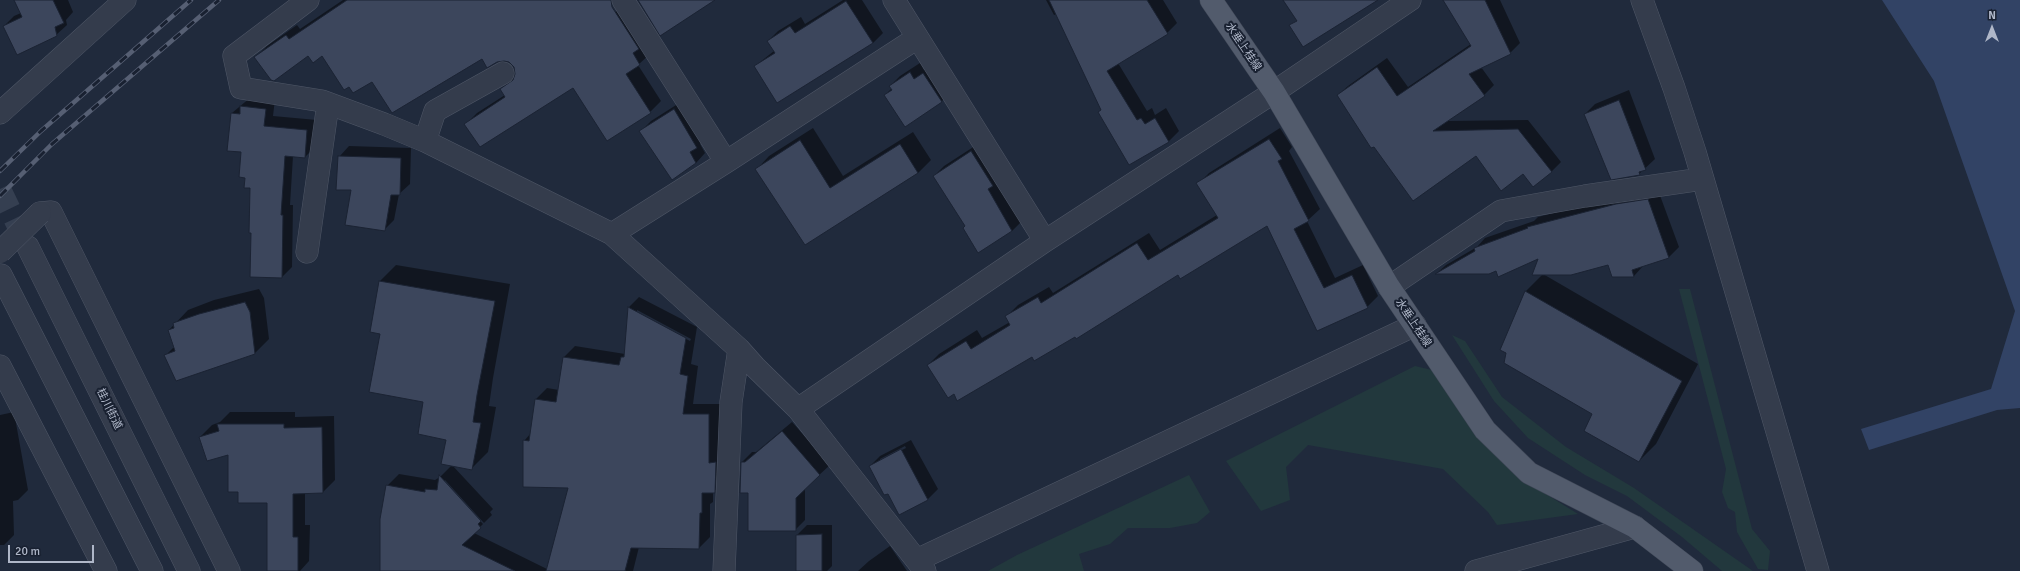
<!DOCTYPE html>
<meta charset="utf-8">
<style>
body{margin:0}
#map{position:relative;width:2020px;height:571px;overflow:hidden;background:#202a3c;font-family:Signika,sans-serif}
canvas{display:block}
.north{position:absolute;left:1972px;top:8px;width:40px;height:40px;-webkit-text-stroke:3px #192131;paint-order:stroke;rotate:0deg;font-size:11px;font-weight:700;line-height:16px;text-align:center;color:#afb7c8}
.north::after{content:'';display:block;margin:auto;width:14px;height:18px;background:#afb7c8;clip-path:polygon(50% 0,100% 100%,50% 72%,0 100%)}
.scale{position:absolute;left:8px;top:545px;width:86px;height:18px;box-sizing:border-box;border:2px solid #afb7c8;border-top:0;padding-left:5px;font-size:12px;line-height:14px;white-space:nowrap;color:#afb7c8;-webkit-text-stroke:3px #192131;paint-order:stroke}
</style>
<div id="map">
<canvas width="2020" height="571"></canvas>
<div class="north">N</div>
<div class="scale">20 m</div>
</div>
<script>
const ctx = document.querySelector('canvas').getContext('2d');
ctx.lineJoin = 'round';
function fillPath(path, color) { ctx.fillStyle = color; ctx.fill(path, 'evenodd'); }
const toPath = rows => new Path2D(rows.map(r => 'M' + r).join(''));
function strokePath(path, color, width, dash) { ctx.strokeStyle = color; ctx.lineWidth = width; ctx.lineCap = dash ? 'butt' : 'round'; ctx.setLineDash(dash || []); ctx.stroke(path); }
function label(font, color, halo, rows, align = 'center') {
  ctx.font = font + ' Signika,"Noto Sans JP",sans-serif'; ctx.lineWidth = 4; ctx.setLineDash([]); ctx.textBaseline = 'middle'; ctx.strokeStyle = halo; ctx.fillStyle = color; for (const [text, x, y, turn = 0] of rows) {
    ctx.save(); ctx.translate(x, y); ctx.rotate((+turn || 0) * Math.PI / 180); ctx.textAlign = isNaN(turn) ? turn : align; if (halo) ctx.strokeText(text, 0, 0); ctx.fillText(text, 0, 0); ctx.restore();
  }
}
fillPath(toPath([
 [1679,289,1690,289,1752,529,1770,551,1768,570,1758,569,1737,532,1735,512,1728,508,1722,492,1726,469],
 [1452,335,1465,341,1502,397,1566,447,1634,488,1753,571,1722,571,1682,537,1627,496,1585,475,1528,438,1494,401],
 [1415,366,1436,371,1517,476,1578,514,1497,525,1488,512,1443,469,1308,445,1286,467,1290,500,1261,511,1226,461],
 [1189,475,1210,512,1197,523,1170,528,1128,528,1110,544,1079,554,1084,571,988,571,1017,555]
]), '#22383d');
fillPath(toPath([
 [1882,0,2020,0,2020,408,1997,410,1869,450,1861,429,1991,389,2015,311,1934,81]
]), '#324365');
fillPath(toPath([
 [15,0,68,0,73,12,66,20,67,25,56,35,4,26,14,16,21,13],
 [343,0,600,0,610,15,629,4,650,54,638,65,661,101,650,112,608,140,573,87,466,124,477,113,505,95,501,89,516,76,515,66,510,61,482,58,372,80,323,55,256,57,267,46,297,25,300,29],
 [843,0,862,0,883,33,873,43,755,66,774,51,768,41,778,31,801,17,805,24],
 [1046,0,1163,0,1177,23,1167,33,1118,63,1147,111,1152,108,1155,115,1166,108,1179,131,1169,141,1130,163,1102,110,1057,14,1054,15],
 [1444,0,1500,0,1520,43,1510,53,1481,67,1494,85,1484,95,1446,121,1528,120,1561,162,1551,172,1523,173,1338,95,1348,86,1387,58,1408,87,1471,44],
 [920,63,924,70,933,64,951,92,941,102,885,95,892,88,890,86,900,76],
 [1629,90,1655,159,1639,174,1585,114,1595,104],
 [251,97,275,99,273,116,317,120,315,147,305,157,293,156,290,205,293,205,292,267,282,277,251,187,246,177,242,151,232,113],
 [684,100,707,137,700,144,705,153,696,163,641,131,651,121],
 [813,128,843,176,913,132,931,160,918,173,805,244,757,169,769,156],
 [1280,128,1292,147,1289,151,1320,209,1307,221,1335,278,1363,265,1378,296,1367,307,1318,330,1267,225,1178,273,1076,336,954,392,928,365,939,354,977,330,982,338,1010,322,1007,316,1018,305,1049,287,1053,293,1149,233,1160,250,1217,215,1198,184,1209,173],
 [981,142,1022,221,1012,231,966,226,934,176,944,166],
 [349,146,411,148,410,184,399,194,394,220,384,230,352,189,339,157],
 [1658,190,1679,247,1669,257,1643,266,1634,276,1609,264,1540,257,1496,270,1437,273,1446,265,1477,247,1485,238,1534,221,1538,217,1627,194],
 [396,265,510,284,493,378,489,406,496,407,488,452,472,468,452,465,493,509,490,512,492,515,484,523,445,480,444,482,483,524,474,533,547,569,546,571,381,571,387,486,399,474,435,480,440,477,452,465,447,439,382,333,380,281],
 [1543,274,1698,364,1656,444,1639,461,1594,413,1501,350,1526,291],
 [259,289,264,298,269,339,255,353,166,355,174,347,169,330,188,310,214,300],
 [639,297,697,327,691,364,698,366,693,404,720,404,720,452,725,482,713,492,713,502,710,504,710,537,699,548,639,547,633,571,547,571,570,487,524,441,531,433,536,399,547,388,559,390,564,357,575,346,625,354,629,307],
 [637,310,691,339,690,341,637,313],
 [14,412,28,490,18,500,13,501,14,535,4,545,0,545,0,415],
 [230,412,295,412,295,417,334,416,335,480,323,492,305,493,305,525,310,525,309,561,300,571,268,571,268,502,239,491,229,454,200,437,212,425,220,422],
 [792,422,830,465,805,488,805,520,795,530,742,462,752,452,756,452],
 [911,440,938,489,928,499,888,493,870,466,880,456],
 [905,446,906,448,880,461,880,459],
 [807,525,832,525,832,566,827,571,797,571,797,535],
 [890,546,907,571,858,571,869,561]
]), '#0007');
const building = toPath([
 [14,0,53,0,64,23,55,27,57,36,17,55,3,26,22,17,14,0],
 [347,0,611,0,612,7,639,49,633,53,640,65,626,74,651,113,607,141,573,88,480,147,464,124,505,97,500,89,513,80,515,74,514,67,509,62,504,61,497,62,487,68,482,59,392,113,372,82,353,93,349,87,344,90,322,56,313,63,308,56,274,81,271,80,254,57,286,35,289,39,347,0],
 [638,0,715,0,660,36,638,0],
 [1049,0,1147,0,1168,34,1107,71,1137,120,1141,118,1145,124,1155,118,1169,142,1129,165,1098,112,1101,110,1049,0],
 [1283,0,1378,0,1303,47,1289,25,1297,21,1283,0],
 [1443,0,1485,0,1511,54,1469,74,1485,96,1433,131,1518,129,1552,172,1533,187,1523,174,1501,191,1476,156,1413,201,1374,147,1371,148,1337,95,1377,67,1397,96,1471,46,1443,0],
 [846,1,873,43,777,103,754,66,775,53,767,41,790,26,795,33,846,1],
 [910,72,914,79,923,73,942,102,905,127,884,95,892,90,889,86,910,72],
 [1619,100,1646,170,1639,172,1640,175,1611,180,1584,114,1619,100],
 [240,106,266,109,264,126,307,130,305,158,285,156,281,215,283,215,282,278,250,277,251,233,249,233,250,188,244,188,245,178,239,177,241,152,227,151,231,113,240,114,240,106],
 [674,109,697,148,690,152,696,163,672,180,639,131,674,109],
 [1269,139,1282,159,1278,161,1309,221,1294,229,1324,288,1352,275,1368,308,1317,331,1267,226,1180,279,1178,275,1076,339,1075,337,1034,361,1032,357,957,401,954,394,948,398,927,365,966,341,971,349,1010,325,1005,316,1038,297,1041,303,1137,243,1148,260,1218,218,1196,183,1269,139],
 [800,140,830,188,900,144,918,173,805,245,755,169,800,140],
 [971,151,993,186,988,189,1012,231,978,253,963,228,965,226,933,176,971,151],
 [338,156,401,158,400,195,391,195,385,231,345,225,351,190,336,190,338,156],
 [1648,199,1669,258,1632,270,1634,277,1612,277,1608,265,1571,275,1532,275,1538,259,1498,277,1496,271,1489,274,1435,274,1475,251,1474,248,1528,228,1527,227,1616,204,1648,199],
 [379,281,495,301,477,395,473,422,481,423,472,470,441,464,446,440,418,434,423,402,369,392,380,334,370,332,379,281],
 [1525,291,1682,381,1639,462,1584,431,1592,414,1504,363,1506,353,1500,350,1525,291],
 [245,302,250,312,255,354,176,381,164,355,175,351,168,330,174,328,173,323,199,314,245,302],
 [628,307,686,338,680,374,688,376,683,414,709,414,709,463,716,462,715,493,702,493,702,513,700,513,699,549,631,548,625,571,546,571,568,488,523,487,523,440,529,441,535,399,556,402,563,357,619,365,621,357,624,357,628,307],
 [217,424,284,424,284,428,322,427,323,493,293,494,293,537,298,537,298,571,267,571,267,503,238,503,238,492,228,492,228,455,207,461,199,437,219,431,217,424],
 [782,431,820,475,796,498,796,531,748,531,748,493,740,493,741,462,745,462,782,431],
 [901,449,928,500,899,515,888,494,884,495,869,466,901,449],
 [439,475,481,521,478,524,481,528,462,545,515,571,380,571,380,519,386,485,425,492,425,489,437,490,439,475],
 [822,534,822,571,796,571,796,535,822,534]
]);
fillPath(building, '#3c465c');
strokePath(building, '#1b2333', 1);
strokePath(toPath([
 [0,189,28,247]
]), '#353f51', 22, [22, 11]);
const minor = toPath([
 [308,0,234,56,241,88,322,101,384,124,425,141,612,234,739,349,755,367,798,409,925,571],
 [623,0,726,162],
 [894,0,1045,241],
 [1642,0,1674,88,1695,152,1818,571],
 [0,113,125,0],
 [425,141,435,111,503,73],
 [40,213,51,212,229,571],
 [612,234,726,162,917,38],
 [28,247,189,571],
 [307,252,328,104],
 [1,275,152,571],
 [1389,287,1501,211,1585,196,1702,179],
 [0,366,106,571],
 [798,409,1045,241,1274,92,1410,0],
 [917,560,1415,325],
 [724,571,731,402,739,349],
 [1476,571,1635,527]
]);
const major = toPath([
 [1211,0,1274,92,1389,287,1485,430,1529,473,1635,527,1692,571]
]);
strokePath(minor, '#4f5767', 23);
strokePath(major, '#3d4555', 23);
strokePath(minor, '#343c4c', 22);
strokePath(major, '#525b6c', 22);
const rail = toPath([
 [0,171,41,131,191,0],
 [0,196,52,144,219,0]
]);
strokePath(rail, '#565f73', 4.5);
strokePath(rail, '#192131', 3, [9]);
const minorBridge = toPath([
 [0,252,40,213]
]);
strokePath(minorBridge, '#4f5767', 23, []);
strokePath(minorBridge, '#343c4c', 22);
label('11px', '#afb7c8', '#192131', [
 ["水垂上桂線",1243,47,56],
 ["水垂上桂線",1413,323,56],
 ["桂川街道",109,409,64]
]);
</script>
